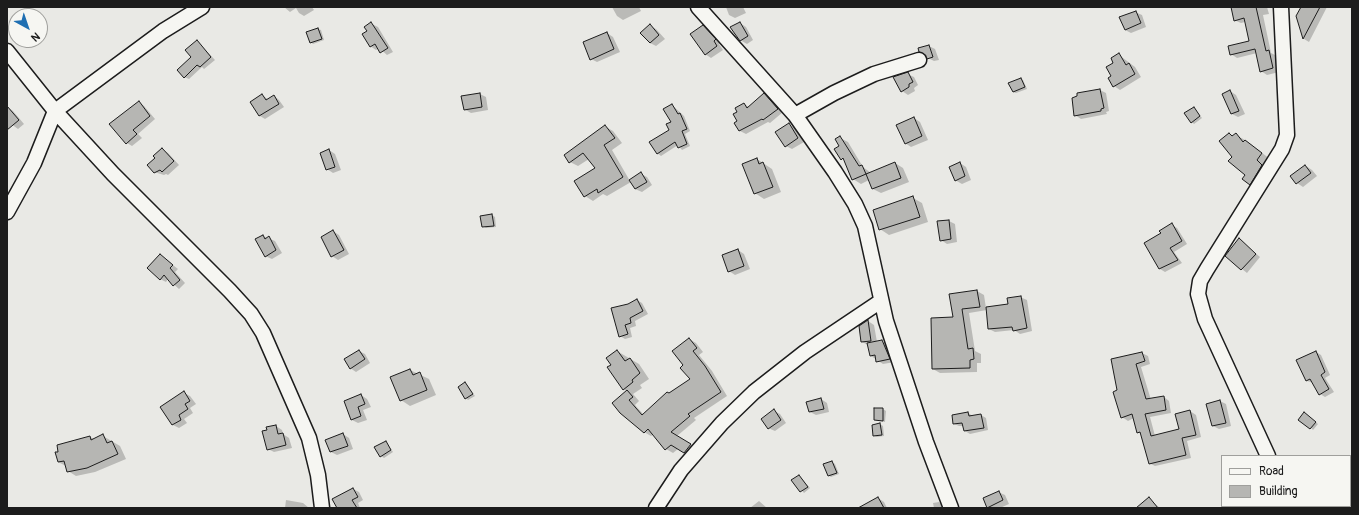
<!DOCTYPE html>
<style>
body{margin:0}
#map{position:relative;width:1359px;height:515px;overflow:hidden;background:#e9e9e5;font-family:Pangolin,sans-serif}
canvas{display:block}
.frame{position:absolute;inset:0;border:8px solid #1c1c1c;pointer-events:none}
.legend{position:absolute;left:1221px;top:455px;width:130px;height:52px;box-sizing:border-box;background:#f6f6f2;border:1px solid #9f9f9c;margin:0;padding:5px 7px;list-style:none;font-size:12px;color:#1c1c1c}
.legend li{display:flex;align-items:center;gap:8px;height:20px}
.legend b{width:20px;border:1px solid #9f9f9c}
.north{position:absolute;left:8px;top:8px;width:40px;height:40px;box-sizing:border-box;background:#f6f6f2;border:1px solid #9f9f9c;border-radius:50%;rotate:140deg;font-size:11px;font-weight:700;line-height:16px;text-align:center;color:#1c1c1c}
.north::after{content:'';display:block;margin:auto;width:14px;height:18px;background:#1f6fb2;clip-path:polygon(50% 0,100% 100%,50% 72%,0 100%)}
</style>
<div id="map">
<canvas width="1359" height="515"></canvas>
<div class="frame"></div>
<ul class="legend">
<li><b style="height:5px;background:#f6f6f2"></b>Road</li>
<li><b style="height:11px;background:#b6b6b3"></b>Building</li>
</ul>
<div class="north">N</div>
</div>
<script>
const ctx = document.querySelector('canvas').getContext('2d');
ctx.lineJoin = 'round';
function fillPath(path, color) { ctx.fillStyle = color; ctx.fill(path, 'evenodd'); }
const toPath = rows => new Path2D(rows.map(r => 'M' + r).join(''));
function strokePath(path, color, width, dash) { ctx.strokeStyle = color; ctx.lineWidth = width; ctx.lineCap = dash ? 'butt' : 'round'; ctx.setLineDash(dash || []); ctx.stroke(path); }
fillPath(toPath([
 [284,7,312,7,314,10,304,16,299,13,296,8,290,12],
 [612,7,639,7,641,11,623,20,617,16],
 [726,7,743,7,746,13,735,18,729,15],
 [1232,7,1267,7,1269,14,1263,15,1271,53,1275,55,1279,72,1267,75,1261,71,1257,53,1237,58,1231,54,1250,42,1245,22,1241,23,1234,20],
 [1302,7,1327,7,1309,42,1304,39,1297,16],
 [1135,12,1142,15,1146,27,1131,33,1125,30],
 [740,23,746,27,753,40,747,44,740,40],
 [372,24,378,27,393,52,387,55,379,48,376,50,370,46,368,32],
 [650,26,656,29,665,39,656,46,650,43],
 [703,27,709,30,721,43,719,44,723,50,711,58,705,54],
 [318,29,321,30,324,40,313,44,311,42],
 [607,33,613,37,620,52,597,62,591,59],
 [197,41,215,60,204,69,202,67,189,79,184,77],
 [929,46,935,49,939,60,934,61,928,58],
 [1119,55,1135,67,1141,77,1120,90,1114,86,1112,76,1115,63],
 [907,74,914,77,918,85,914,88,915,91,908,95,902,91],
 [1021,79,1023,80,1027,89,1016,93,1013,92],
 [1100,90,1106,93,1109,111,1106,112,1107,114,1081,119,1075,115,1078,94],
 [1230,91,1236,95,1245,114,1238,117,1232,114,1223,95],
 [480,94,486,97,488,110,471,113,464,109],
 [262,95,269,100,274,96,279,100,284,107,265,119,260,116,251,102],
 [764,95,770,98,783,112,770,123,768,122,746,134,740,131,739,112,744,104,749,107],
 [139,102,144,106,155,119,138,134,142,138,132,146,127,143],
 [672,105,684,116,690,131,685,134,690,146,682,150,678,145,661,156,657,153,670,131,672,123],
 [7,107,13,111,24,124,18,129,7,121],
 [1194,108,1202,118,1194,124,1192,122],
 [914,118,920,122,928,140,911,147,905,143],
 [789,124,795,128,804,142,792,149,786,146],
 [606,127,613,131,622,143,612,150,630,181,641,174,647,177,652,185,642,192,635,189,631,182,607,196,603,194,593,201,585,196,596,169,589,159,578,166,570,162],
 [1230,134,1234,136,1236,135,1245,140,1270,159,1259,189,1250,184,1246,174,1233,157],
 [840,138,848,142,863,167,871,173,895,163,903,168,909,182,881,193,873,189,869,180,861,184,853,179,846,161,842,159],
 [162,149,168,153,179,165,168,175,166,174,164,175,154,172,156,158],
 [329,150,335,154,341,170,333,173,327,169],
 [757,159,772,169,781,192,764,199,755,193],
 [960,163,966,167,971,180,962,184,955,180],
 [1306,166,1312,170,1317,176,1303,187,1297,183],
 [913,198,922,203,928,222,889,235,880,229],
 [492,215,495,217,496,227,486,228,483,226],
 [949,221,955,224,957,242,947,244,941,240],
 [1172,225,1177,228,1187,244,1174,252,1182,263,1165,272,1160,269,1162,234],
 [333,231,339,235,349,254,338,260,332,256],
 [263,236,275,241,282,253,272,259,265,256],
 [1240,240,1260,257,1247,273,1226,256],
 [738,250,744,254,750,269,735,275,729,271],
 [160,255,178,269,175,272,185,283,179,289,168,279,166,282,160,279],
 [977,291,984,295,986,308,1009,305,1020,297,1027,300,1032,331,1020,334,1014,330,995,332,989,329,987,310,969,313,975,351,981,354,981,363,977,363,977,372,940,373,933,369,954,318],
 [637,300,642,303,648,314,635,321,636,326,630,328,632,337,625,339,620,336,614,313],
 [868,321,874,325,877,342,881,341,888,344,895,362,883,364,871,356,868,345,862,342],
 [689,339,696,343,703,352,699,355,712,371,727,396,694,418,696,420,677,436,698,449,692,456,678,449,673,453,666,449,654,434,651,436,644,432,621,412,627,391,623,389,612,365,617,351,639,364,649,379,640,385,642,388,633,394,639,401,635,405,644,415,670,394,691,380,685,365],
 [359,351,365,354,370,363,356,372,350,368],
 [1316,352,1321,355,1330,375,1325,378,1334,392,1325,397,1320,394,1314,383,1307,381,1298,360],
 [1142,353,1148,356,1150,364,1141,367,1151,400,1164,397,1169,401,1171,413,1150,417,1155,436,1180,430,1190,411,1196,415,1201,437,1187,441,1191,458,1155,466,1149,463,1142,434,1138,432,1134,418,1128,421,1122,417,1112,360],
 [410,370,429,379,436,395,410,406,401,400],
 [465,384,475,396,468,400,466,398],
 [184,393,190,396,196,404,190,408,193,413,184,419,187,423,179,428,173,425,162,407],
 [361,395,367,399,371,407,363,410,367,420,358,423,352,420,345,402],
 [821,399,827,403,829,412,816,415,810,412],
 [1220,401,1226,404,1231,426,1219,429,1213,426],
 [883,409,886,411,885,422,875,420],
 [774,411,780,414,786,423,775,431,768,428],
 [968,413,973,416,981,415,986,418,988,430,970,434,965,431,964,426,959,426,954,424],
 [1307,415,1318,424,1313,430,1311,428],
 [880,424,883,426,884,436,877,437,874,436],
 [276,426,282,430,283,434,289,438,292,448,274,452,268,449],
 [343,434,349,438,353,449,337,455,331,452],
 [103,436,120,446,126,459,95,472,76,476,68,471,66,466,58,462,90,437,94,439],
 [386,442,393,452,384,458,381,456],
 [832,462,835,464,839,474,831,477,828,475],
 [799,476,810,488,804,493,793,480],
 [353,489,359,492,363,500,358,503,360,508,338,508],
 [998,492,1005,495,1009,504,1000,508,988,507],
 [878,498,884,502,887,508,863,508],
 [1149,499,1160,508,1138,508],
 [286,500,303,503,309,508,285,508],
 [759,501,767,508,750,508],
 [939,502,945,506,946,508,934,508,933,503]
]), '#0003');
const building = toPath([
 [1231,7,1256,7,1266,51,1269,50,1273,68,1260,72,1255,49,1230,55,1228,46,1249,41,1244,18,1234,21,1231,7],
 [1301,7,1320,7,1303,39,1296,16,1301,7],
 [1136,11,1141,23,1125,30,1119,17,1136,11],
 [371,22,388,48,380,53,375,44,370,47,362,34,367,31,364,27,371,22],
 [740,22,748,36,740,41,730,27,740,22],
 [650,24,659,35,650,43,640,33,650,24],
 [703,25,716,39,714,41,717,46,705,55,690,34,703,25],
 [318,28,322,39,310,43,306,32,318,28],
 [607,32,614,49,590,60,583,42,607,32],
 [197,40,211,57,200,67,197,65,184,78,177,70,191,57,185,50,197,40],
 [929,45,933,57,927,59,924,54,919,52,918,48,929,45],
 [1119,53,1126,65,1129,63,1135,74,1113,87,1108,78,1111,76,1106,67,1113,63,1111,58,1119,53],
 [908,72,913,82,909,84,909,87,901,92,893,77,908,72],
 [1021,78,1025,87,1013,92,1008,83,1021,78],
 [1100,89,1104,108,1101,109,1101,111,1074,116,1072,98,1077,96,1077,93,1100,89],
 [1230,90,1239,111,1231,114,1222,94,1230,90],
 [480,93,482,107,464,110,461,96,480,93],
 [764,93,778,109,763,120,762,119,739,131,734,123,737,121,733,114,737,112,735,108,744,103,747,108,764,93],
 [262,94,266,100,274,95,279,104,259,116,250,102,262,94],
 [139,101,150,116,133,130,137,134,126,144,109,124,139,101],
 [672,104,678,114,680,113,687,129,682,131,687,144,678,148,675,142,657,154,649,142,669,130,666,124,671,122,663,109,672,104],
 [7,106,19,120,7,130,7,106],
 [1194,107,1200,116,1191,123,1184,113,1194,107],
 [914,117,922,136,905,144,896,125,914,117],
 [789,123,798,138,785,147,775,132,789,123],
 [605,125,615,138,604,145,623,177,598,193,597,189,584,197,574,181,595,168,583,153,569,163,564,155,605,125],
 [1229,133,1232,136,1236,133,1243,142,1245,140,1262,153,1257,160,1262,165,1250,185,1242,179,1245,175,1228,161,1232,157,1219,141,1229,133],
 [840,136,859,166,862,165,866,174,895,162,901,178,872,189,866,174,852,180,843,158,841,160,834,149,839,146,835,139,840,136],
 [162,148,174,161,162,172,160,170,154,173,147,165,155,158,153,156,162,148],
 [329,149,335,167,326,170,320,153,329,149],
 [757,158,759,164,763,162,773,187,754,194,742,164,757,158],
 [960,162,965,176,955,181,949,167,960,162],
 [1305,165,1311,173,1296,184,1290,176,1305,165],
 [641,172,647,182,635,189,629,180,641,172],
 [913,196,920,217,879,230,873,210,913,196],
 [492,214,494,226,482,227,480,216,492,214],
 [949,220,951,239,940,241,937,221,949,220],
 [1172,223,1182,241,1170,248,1178,260,1159,269,1144,243,1161,233,1159,231,1172,223],
 [333,230,344,250,331,257,321,237,333,230],
 [263,235,265,239,269,236,276,250,265,257,255,239,263,235],
 [1239,238,1256,254,1241,270,1225,256,1239,238],
 [738,249,744,266,728,272,722,255,738,249],
 [160,254,173,265,170,268,180,280,173,286,164,275,160,280,147,268,160,254],
 [977,290,980,307,962,309,968,349,973,348,974,359,970,360,970,368,932,369,931,318,953,317,949,294,977,290],
 [1021,296,1027,328,1013,331,1012,327,988,329,986,307,1008,304,1007,298,1021,296],
 [637,299,643,311,630,318,631,323,625,325,628,334,619,337,611,308,628,304,637,299],
 [868,320,871,341,861,342,859,326,868,320],
 [689,338,697,348,693,351,705,366,721,392,688,414,690,416,671,432,691,444,684,453,671,445,665,450,648,429,644,433,620,413,612,403,627,390,633,397,629,400,642,415,667,392,669,393,690,379,680,368,683,365,672,351,689,338],
 [882,340,890,359,876,362,875,355,870,356,867,343,882,340],
 [359,350,365,359,350,369,344,359,359,350],
 [617,350,625,361,630,358,640,373,632,380,633,382,623,390,607,367,611,365,606,358,617,350],
 [1316,351,1325,372,1321,375,1329,389,1319,395,1310,379,1306,381,1296,360,1316,351],
 [1142,352,1145,361,1136,364,1146,399,1164,396,1166,410,1145,414,1151,436,1179,429,1175,414,1190,410,1196,435,1182,438,1186,455,1149,464,1140,432,1137,433,1132,414,1121,418,1113,392,1117,390,1111,359,1142,352],
 [410,369,413,375,420,372,427,390,400,401,390,377,410,369],
 [465,382,473,394,465,399,458,387,465,382],
 [184,391,190,401,185,404,188,409,179,415,181,420,172,425,160,407,184,391],
 [361,394,365,404,358,407,361,416,351,420,344,401,361,394],
 [821,398,824,409,809,412,806,402,821,398],
 [1220,400,1226,423,1212,426,1206,404,1220,400],
 [874,408,883,408,883,421,874,420,874,408],
 [774,409,781,420,768,429,761,419,774,409],
 [968,412,969,416,981,414,984,428,964,431,962,423,953,424,952,415,968,412],
 [1304,412,1316,422,1310,429,1298,420,1304,412],
 [880,423,882,435,873,436,872,425,880,423],
 [276,425,278,434,283,433,286,445,267,450,262,431,267,430,266,427,276,425],
 [343,433,348,446,330,452,325,440,343,433],
 [103,434,107,443,112,441,118,454,87,468,67,472,64,461,58,462,55,452,58,452,57,445,90,436,91,440,103,434],
 [386,441,391,450,380,457,374,447,386,441],
 [832,461,837,473,828,476,823,464,832,461],
 [799,475,808,487,800,492,791,480,799,475],
 [353,488,358,497,352,500,357,508,337,508,332,499,353,488],
 [999,491,1003,500,987,508,983,498,999,491],
 [878,497,884,508,858,508,878,497],
 [1149,497,1158,508,1136,508,1149,497]
]);
fillPath(building, '#b6b6b3');
strokePath(building, '#1c1c1c', 1);
const street = toPath([
 [698,7,795,115,835,172,855,204,865,226,886,321,926,442,951,508],
 [7,51,55,111,113,174,230,291,251,314,263,333,309,438,318,475,322,508],
 [795,115,834,93,874,74,919,60],
 [7,212,34,163,55,111,163,31,202,7],
 [1268,456,1205,319,1198,294,1200,281,1207,269,1282,149,1287,135,1281,7],
 [1301,506,1303,508],
 [656,508,681,470,722,423,754,392,805,352,881,301]
]);
strokePath(street, '#1c1c1c', 17);
strokePath(street, '#f6f6f2', 14);
</script>
